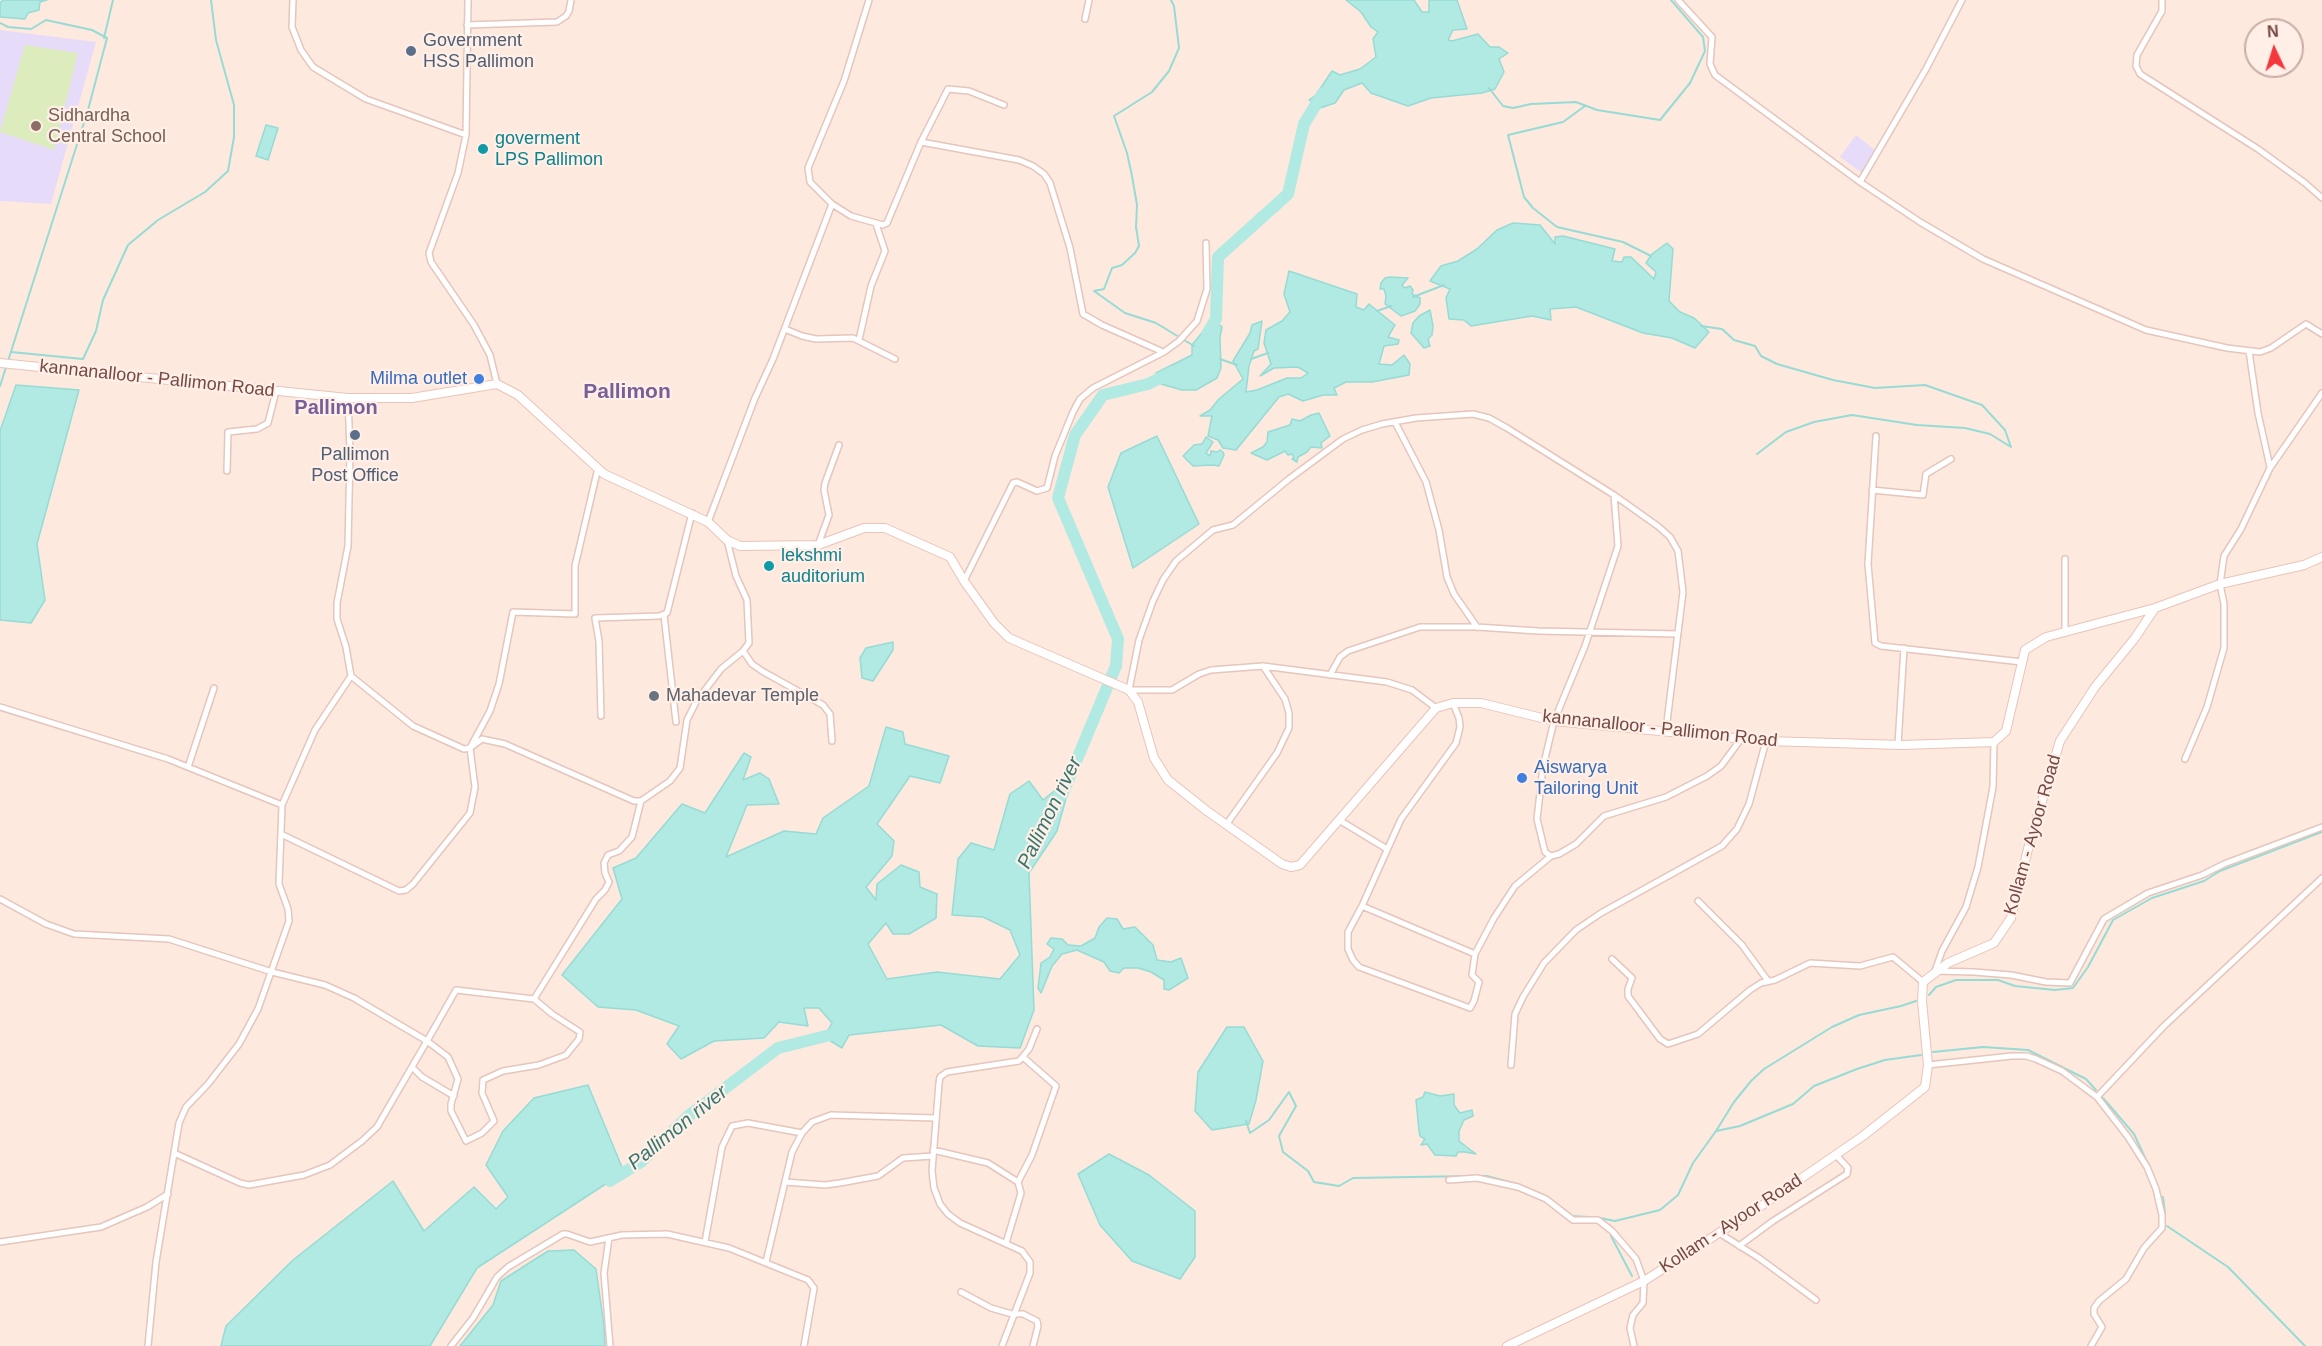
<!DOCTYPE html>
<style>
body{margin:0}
#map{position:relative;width:2322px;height:1346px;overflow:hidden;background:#fee9de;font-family:Helvetica,sans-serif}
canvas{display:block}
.north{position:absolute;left:2244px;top:18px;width:60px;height:60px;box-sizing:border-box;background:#ffefe6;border:2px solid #c8ada5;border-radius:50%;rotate:356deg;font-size:16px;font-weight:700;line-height:24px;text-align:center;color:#764944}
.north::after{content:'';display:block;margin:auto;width:21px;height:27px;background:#f4373c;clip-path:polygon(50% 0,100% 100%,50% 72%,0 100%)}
</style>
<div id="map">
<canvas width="2322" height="1346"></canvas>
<div class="north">N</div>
</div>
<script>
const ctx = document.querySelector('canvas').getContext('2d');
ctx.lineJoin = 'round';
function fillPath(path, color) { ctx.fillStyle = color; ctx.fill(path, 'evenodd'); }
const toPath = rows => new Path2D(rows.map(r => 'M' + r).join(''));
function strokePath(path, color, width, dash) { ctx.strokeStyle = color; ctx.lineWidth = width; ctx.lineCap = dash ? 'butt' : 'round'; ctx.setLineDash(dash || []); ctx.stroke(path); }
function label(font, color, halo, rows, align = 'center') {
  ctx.font = font + ' Helvetica,sans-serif'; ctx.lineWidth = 4.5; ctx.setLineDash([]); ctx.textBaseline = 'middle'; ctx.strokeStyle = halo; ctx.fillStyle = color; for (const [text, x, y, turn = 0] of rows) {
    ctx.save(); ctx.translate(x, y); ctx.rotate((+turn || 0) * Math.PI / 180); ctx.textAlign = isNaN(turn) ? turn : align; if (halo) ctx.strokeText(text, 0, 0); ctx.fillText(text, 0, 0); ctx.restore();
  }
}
fillPath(toPath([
 [0,30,96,42,51,204,0,201],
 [1856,135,1876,151,1862,173,1840,157]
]), '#e7dbfa');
fillPath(toPath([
 [25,45,78,53,54,150,0,132]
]), '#dcecbc');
const water = toPath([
 [3,0,47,0,40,2,39,10,28,13,25,19,0,17,0,3,3,0],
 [1346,0,1414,0,1422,12,1429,12,1429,0,1457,0,1467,29,1453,30,1448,40,1452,41,1478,34,1490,47,1499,47,1508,53,1499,59,1504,72,1495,89,1482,93,1431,98,1408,106,1371,93,1362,83,1344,90,1335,103,1320,108,1309,100,1316,95,1332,71,1340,75,1360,69,1376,57,1373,39,1378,32,1371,27,1361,12,1346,0],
 [266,125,278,128,268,160,256,156,266,125],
 [1513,223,1540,225,1555,244,1555,237,1563,236,1615,249,1612,261,1622,262,1624,257,1631,257,1654,279,1656,272,1646,263,1652,254,1667,243,1673,249,1669,301,1680,312,1694,318,1709,332,1695,348,1672,338,1643,333,1576,307,1550,309,1551,320,1532,316,1471,326,1464,320,1449,319,1446,298,1450,289,1430,281,1441,266,1458,261,1477,249,1497,230,1513,223],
 [1289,271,1357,294,1356,307,1364,310,1369,304,1395,325,1388,337,1399,340,1398,344,1384,346,1379,364,1392,365,1404,355,1410,364,1409,375,1372,382,1346,382,1334,388,1337,395,1323,395,1303,401,1288,394,1279,397,1236,450,1223,448,1218,440,1208,436,1212,416,1200,416,1210,410,1219,399,1243,379,1233,361,1250,333,1252,325,1262,321,1258,349,1254,351,1249,366,1246,392,1257,390,1287,378,1301,378,1308,373,1298,367,1274,368,1260,376,1271,364,1264,343,1266,330,1282,321,1290,312,1284,294,1289,271],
 [1390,277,1408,278,1402,285,1405,288,1410,286,1413,290,1412,294,1420,298,1420,304,1415,311,1401,316,1385,304,1386,296,1384,289,1380,289,1381,283,1385,278,1390,277],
 [1430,310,1433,326,1432,335,1428,339,1430,346,1424,348,1411,333,1413,323,1419,316,1430,310],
 [1213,319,1222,327,1220,337,1221,368,1217,378,1196,390,1182,390,1161,384,1156,373,1192,355,1192,345,1213,319],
 [16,385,79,390,37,544,45,600,31,623,0,620,0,431,16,385],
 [1319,413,1330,436,1321,443,1322,448,1311,447,1307,452,1298,457,1297,462,1292,459,1294,458,1292,454,1288,455,1285,451,1267,460,1251,453,1263,447,1267,442,1268,432,1290,425,1292,419,1300,421,1311,415,1319,413],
 [1157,436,1199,524,1133,568,1108,487,1121,453,1157,436],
 [1206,437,1213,442,1206,453,1210,456,1211,451,1217,452,1220,450,1223,452,1224,455,1219,466,1213,465,1193,466,1183,456,1194,445,1202,444,1206,437],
 [893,642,893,650,873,681,862,678,860,658,866,648,893,642],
 [886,727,903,732,905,744,949,756,940,783,910,776,877,824,894,841,892,856,866,887,876,900,877,884,901,865,919,872,920,887,937,894,936,918,909,934,893,934,886,923,868,944,887,979,937,972,1000,979,1020,955,1010,930,983,917,952,915,958,859,971,843,994,850,1010,794,1029,781,1043,800,1072,777,1057,831,1029,873,1034,1010,1020,1048,978,1046,941,1025,849,1035,842,1048,824,1037,832,1023,819,1008,804,1008,808,1026,779,1022,764,1038,714,1041,681,1059,667,1044,679,1026,636,1010,598,1007,562,975,622,899,613,868,636,858,682,804,705,813,744,753,751,757,743,780,760,773,769,779,779,804,747,805,726,857,784,831,816,834,823,818,869,786,886,727],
 [1107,918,1117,919,1123,929,1135,927,1153,945,1157,960,1171,962,1181,958,1188,978,1169,990,1164,989,1164,980,1151,972,1138,968,1124,968,1119,973,1110,971,1104,962,1077,950,1062,954,1052,966,1041,993,1038,988,1041,963,1050,957,1054,949,1047,944,1051,938,1062,939,1068,945,1081,946,1095,938,1099,927,1107,918],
 [1227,1027,1244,1027,1263,1061,1256,1100,1249,1124,1212,1130,1195,1111,1198,1072,1227,1027],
 [588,1085,624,1172,477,1268,430,1346,221,1346,226,1326,293,1260,393,1181,424,1231,474,1187,496,1209,508,1197,486,1165,503,1131,534,1098,588,1085],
 [1425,1092,1440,1096,1454,1094,1454,1105,1460,1113,1472,1110,1473,1116,1464,1120,1459,1131,1459,1141,1476,1154,1465,1152,1458,1152,1456,1156,1435,1155,1427,1144,1421,1145,1425,1139,1420,1136,1419,1131,1416,1100,1423,1097,1425,1092],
 [1109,1154,1149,1175,1195,1211,1195,1257,1180,1279,1132,1261,1100,1225,1078,1174,1109,1154],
 [574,1250,596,1269,604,1326,605,1346,460,1346,493,1305,501,1281,548,1251,574,1250]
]);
fillPath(water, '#b1e9e3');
strokePath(water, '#96dbd5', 1.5);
strokePath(toPath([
 [1171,0,1174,6,1179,48,1169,71,1152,92,1114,116,1127,153,1132,176,1137,205,1136,227,1139,246,1135,253,1122,265,1112,268,1104,289,1094,291,1125,313,1156,323,1194,346],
 [0,23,8,27,31,29,46,20,92,30,107,38,88,110,0,386],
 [104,38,113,0],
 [1489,88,1503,106,1513,108,1531,104,1576,102,1597,110,1660,120,1690,83,1705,51,1703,37,1671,0],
 [1585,106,1563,122,1508,135,1524,197,1533,208,1557,227,1623,242,1651,256],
 [1413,297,1444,285],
 [1377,311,1391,306],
 [1701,326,1722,329,1734,340,1755,346,1761,356,1777,364,1833,380,1875,388,1925,385,1982,405,2005,430,2011,447,1990,434,1965,428,1917,425,1852,415,1814,422,1786,432,1757,454],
 [11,352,83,359,96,331,103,300,128,245,158,220,205,192,228,171,234,137,234,105,216,40,211,0],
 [1220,359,1237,365],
 [1251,359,1268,353],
 [1929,995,1936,987,1956,980,1998,980,2015,986,2055,990,2073,988,2088,967,2113,920,2152,898,2204,881,2220,871,2322,832],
 [1933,1052,1983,1047,2028,1050,2086,1079,2096,1090],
 [2103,1098,2134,1134,2148,1164],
 [1246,1121,1250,1133,1269,1120,1289,1092,1296,1106,1279,1136,1283,1152,1308,1171,1314,1182,1339,1186,1353,1178,1471,1176],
 [1716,1131,1734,1102,1751,1081,1764,1069,1832,1027,1859,1015,1901,1006,1916,1001],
 [1477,1176,1487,1176,1521,1185],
 [2163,1197,2165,1213],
 [1571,1216,1589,1217],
 [1600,1218,1615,1221,1660,1210,1678,1195,1693,1163,1716,1131,1740,1126,1793,1104,1814,1086,1857,1069,1885,1060,1921,1055],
 [2167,1226,2228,1267,2305,1346],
 [1611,1236,1632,1276]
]), '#96dbd5', 2);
strokePath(toPath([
 [1207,334,1216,319,1218,257,1288,194,1304,124,1323,93],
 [1062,795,1116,666,1118,639,1058,498,1075,435,1103,395,1148,384,1172,372],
 [610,1181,641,1162,687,1117,778,1048,838,1033]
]), '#b1e9e3', 12);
const street = toPath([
 [293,0,292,27,301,50,313,67,366,99,466,135],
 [468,0,466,135,458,173,429,253,431,262,474,325,490,355,497,384],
 [869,0,844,81,808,168,810,182,832,204,851,216,883,225,887,223,921,142,948,89,969,91,1004,105],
 [1678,0,1712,37,1710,64,1715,75,1860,182,1920,222,1983,259,2146,330,2227,348,2260,352,2271,348,2306,324,2322,334],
 [2162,0,2162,11,2137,55,2136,66,2140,74,2258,149,2305,183,2322,198],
 [1085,19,1089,0],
 [467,25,557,22,566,16,569,11,571,0],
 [921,142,1019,160,1033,166,1044,174,1050,183,1070,248,1083,314,1102,325,1163,352],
 [1860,182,1926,69,1962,0],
 [785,329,802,336,816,339,853,338,895,359],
 [859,340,871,286,885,251,876,224],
 [2249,351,2258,413,2270,467],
 [348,398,350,452,348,546,337,603,337,619,346,647,351,676,413,726,464,749,470,748,482,739,505,744,634,801,641,801,670,781,680,768,687,720,696,702,721,669,743,651,749,643,747,600,736,576,727,540],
 [1395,422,1426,482,1439,530,1447,577,1454,594,1477,627],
 [1876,436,1868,564,1875,643,1881,646,2022,662],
 [227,471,228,432,257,429,268,423,276,391],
 [1872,490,1923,495,1926,474,1951,459],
 [1614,495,1618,546,1585,646,1554,721,1543,767,1537,819,1545,852,1551,856,1559,854,1576,844,1604,816,1666,797,1707,776,1721,766,1741,739],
 [708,522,755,398,773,359,832,204],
 [818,545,829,515,824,490,825,483,839,445],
 [964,581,1013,483,1017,482,1037,491,1047,488,1055,456,1073,412,1080,399,1093,388,1164,352,1179,341,1197,321,1207,289,1206,243],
 [664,615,676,722],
 [2065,632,2065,559],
 [743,651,752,664,762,671,823,705,830,714,832,741],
 [1330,675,1340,657,1348,651,1420,627,1477,627,1538,631,1678,634],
 [1453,703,1459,718,1460,727,1456,743,1401,819,1362,906,1348,932,1348,949,1353,960,1359,967,1470,1008,1474,1001,1479,982,1472,975,1475,954,1494,918,1515,886,1551,856],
 [0,707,168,759,282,805],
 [1436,708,1412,690,1387,682,1263,666,1211,670,1199,674,1172,690,1129,690,1139,640,1153,601,1163,580,1176,561,1213,530,1233,525,1289,479,1343,439,1362,430,1382,424,1416,418,1473,414,1489,418,1507,428,1614,495,1659,527,1670,537,1678,551,1683,592,1666,730],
 [601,716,599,641,595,618,659,616,667,613,692,513],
 [1994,742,1993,787,1978,867,1966,907,1942,951,1935,971,1974,972,2011,975,2046,982,2070,983,2104,919,2148,893,2202,875,2224,864,2322,827],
 [1898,745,1904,648],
 [2185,759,2207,707,2224,648,2224,604,2220,584,2224,556,2241,529,2270,468,2322,393],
 [188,767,214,688],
 [1339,820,1387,849],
 [1226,825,1277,753,1289,728,1289,713,1285,699,1263,666],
 [283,835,399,891,406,890,413,884,470,813,475,787,470,748,490,711,499,684,513,612,575,614,575,566,598,468],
 [0,899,46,924,74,934,169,939,272,972,325,985,354,998,427,1041,448,1057,458,1079,451,1104,451,1111,466,1141,482,1133,494,1121,482,1093,483,1080,503,1071,539,1065,566,1055,579,1039,580,1032,552,1014,534,999,456,990,435,1027,427,1041,377,1127,362,1141,330,1165,304,1175,249,1185,240,1183,174,1153],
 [1698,901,1742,945,1768,981],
 [1362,906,1475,954],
 [1612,959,1632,978,1628,989,1628,996,1660,1039,1668,1044,1698,1034,1750,990,1761,983,1775,980,1810,963,1860,966,1893,957,1923,982],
 [534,999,596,899,605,890,609,882,605,873,604,863,608,855,619,851,632,837,641,801],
 [1511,1065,1515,1014,1523,997,1544,963,1576,930,1601,913,1722,846,1737,829,1749,804,1766,741],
 [1928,1065,2012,1056,2026,1056,2036,1059,2062,1071,2097,1097,2128,1137,2147,1167,2156,1189,2162,1215,2162,1228,2144,1248,2126,1279,2099,1301,2094,1308,2094,1314,2102,1327,2091,1346],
 [412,1067,422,1077,454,1096],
 [2097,1097,2164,1026,2322,878],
 [933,1150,988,1163,1018,1182,1021,1193,1006,1243],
 [1449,1180,1477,1178,1518,1187,1546,1199,1573,1220,1598,1220,1612,1231,1636,1259,1644,1281,1643,1303,1633,1315,1630,1328,1634,1346],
 [785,1182,825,1185,840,1183,878,1176,903,1158,933,1156],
 [1018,1182,1032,1155,1056,1086,1023,1057],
 [1719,1233,1759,1258,1816,1300],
 [609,1238,604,1273,610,1346],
 [0,1242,101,1227,147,1207,168,1194],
 [705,1242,722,1147,732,1126,748,1123,802,1133],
 [1739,1246,1773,1221,1847,1174,1848,1168,1836,1155],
 [766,1262,792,1152,802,1133,812,1122,831,1115,936,1118],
 [961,1292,991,1308,1012,1314,1023,1314,1037,1321,1038,1326,1033,1346],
 [148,1346,156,1262,179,1123,186,1107,208,1084,239,1044,258,1009,289,921,288,909,279,884,282,805,315,730,351,676],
 [451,1346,473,1318,497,1277,508,1267,563,1234,567,1234,590,1242,622,1235,667,1234,729,1248,808,1280,814,1288,804,1346],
 [1002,1346,1030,1273,1030,1262,1022,1251,960,1223,948,1214,940,1204,934,1188,932,1171,939,1083,940,1077,947,1072,1019,1061,1029,1049,1037,1029]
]);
const secondary = toPath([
 [0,363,348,398,412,398,497,384,518,395,604,474,708,522,727,540,740,546,818,545,864,528,885,528,950,557,964,581,994,623,1009,638,1129,690,1138,702,1154,758,1168,780,1207,811,1282,864,1291,867,1300,865,1436,708,1453,703,1481,703,1554,721,1766,741,1902,745,1994,742,2006,731,2025,650,2046,637,2155,608],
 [1507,1346,1644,1281,1761,1206,1863,1136,1925,1087,1928,1065,1922,1001,1923,982,1948,963,1994,943,2011,918,2030,841,2060,741,2095,687,2135,638,2155,608,2220,584,2304,565,2322,557]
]);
strokePath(street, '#e5c5bc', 8);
strokePath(secondary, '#eac3b9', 10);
strokePath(street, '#fff', 5);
strokePath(secondary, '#fff', 8);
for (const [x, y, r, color] of [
 [411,51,6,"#5c6f8a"],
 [36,126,6,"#8d6e63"],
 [483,149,6,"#0f9aa8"],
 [479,379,6,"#3f7fe0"],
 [355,435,6,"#5c6f8a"],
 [769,566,6,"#0f9aa8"],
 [654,696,6,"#6b7280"],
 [1522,778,6,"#3f7fe0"]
]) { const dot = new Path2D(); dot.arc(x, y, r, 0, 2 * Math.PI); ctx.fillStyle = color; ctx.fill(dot); strokePath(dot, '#ffefe6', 2); }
label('18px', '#4e5e75', '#ffefe6', [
 ["Government",423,41],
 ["HSS Pallimon",423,62],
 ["Pallimon",355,455,"center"],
 ["Post Office",355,476,"center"]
], 'left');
label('18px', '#785e54', '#ffefe6', [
 ["Sidhardha",48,116],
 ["Central School",48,137]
], 'left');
label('18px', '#0d838f', '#ffefe6', [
 ["goverment",495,139],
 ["LPS Pallimon",495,160],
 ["lekshmi",781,556],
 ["auditorium",781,577]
], 'left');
label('18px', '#764944', '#ffefe6', [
 ["kannanalloor - Pallimon Road",157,379,6],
 ["kannanalloor - Pallimon Road",1660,729,6],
 ["Kollam - Ayoor Road",2033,835,-74],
 ["Kollam - Ayoor Road",1731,1224,-33]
]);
label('18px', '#366cbe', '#ffefe6', [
 ["Milma outlet",467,379],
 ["Aiswarya",1534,768,"left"],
 ["Tailoring Unit",1534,789,"left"]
], 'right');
label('18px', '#5b616d', '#ffefe6', [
 ["Mahadevar Temple",666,696]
], 'left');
label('bold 20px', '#775f9a', '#ffefe6', [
 ["Pallimon",336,408]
]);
label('italic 20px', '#357670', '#ffefe6', [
 ["Pallimon river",1050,813,-64],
 ["Pallimon river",678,1128,-39]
]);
label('bold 21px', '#775f9a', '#ffefe6', [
 ["Pallimon",627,392]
]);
</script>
